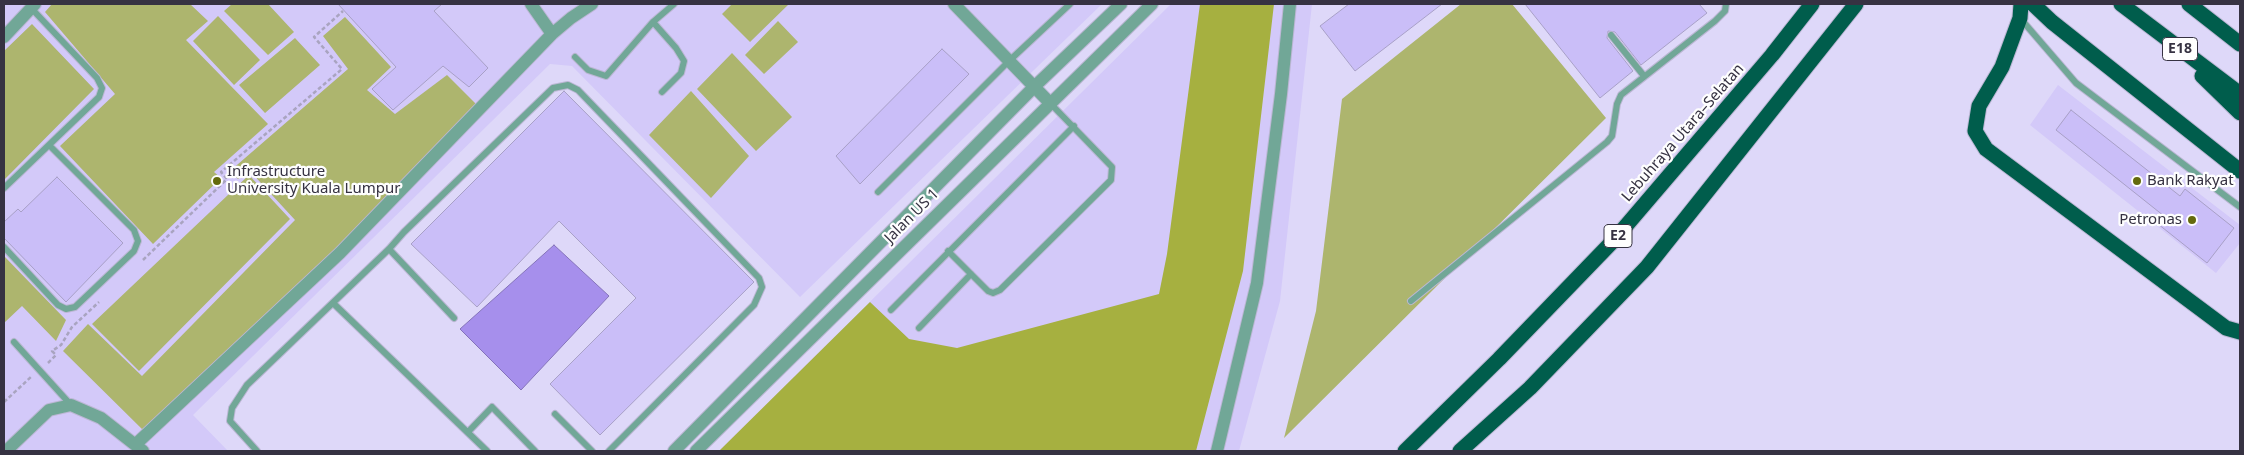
<!DOCTYPE html>
<meta charset="utf-8">
<style>
body{margin:0}
#map{position:relative;width:2244px;height:455px;overflow:hidden;background:#ded8f9;font-family:"Noto Sans",sans-serif}
canvas{display:block}
.frame{position:absolute;inset:0;border:5px solid #363242;pointer-events:none}
</style>
<div id="map">
<canvas width="2244" height="455"></canvas>
<div class="frame"></div>
</div>
<script>
const ctx = document.querySelector('canvas').getContext('2d');
ctx.lineJoin = 'round';
function fillPath(path, color) { ctx.fillStyle = color; ctx.fill(path, 'evenodd'); }
const toPath = rows => new Path2D(rows.map(r => 'M' + r).join(''));
function strokePath(path, color, width, dash) { ctx.strokeStyle = color; ctx.lineWidth = width; ctx.lineCap = dash ? 'butt' : 'round'; ctx.setLineDash(dash || []); ctx.stroke(path); }
function label(font, color, halo, rows, align = 'center') {
  ctx.font = font + ' "Noto Sans",sans-serif'; ctx.lineWidth = 4.5; ctx.setLineDash([]); ctx.textBaseline = 'middle'; ctx.strokeStyle = halo; ctx.fillStyle = color; for (const [text, x, y, turn = 0] of rows) {
    ctx.save(); ctx.translate(x, y); ctx.rotate((+turn || 0) * Math.PI / 180); ctx.textAlign = isNaN(turn) ? turn : align; if (halo) ctx.strokeText(text, 0, 0); ctx.fillText(text, 0, 0); ctx.restore();
  }
}
fillPath(toPath([
 [4,4,1102,4,800,297,572,66,550,64,193,415,228,451,4,451],
 [1171,4,1312,4,1280,301,1239,451,719,451],
 [2058,85,2240,225,2240,243,2216,273,2030,125]
]), '#d3c9f9');
fillPath(toPath([
 [52,4,190,4,208,21,186,40,268,124,214,172,221,178,153,244,60,146,115,94,45,12],
 [232,4,268,4,294,32,268,55,224,11],
 [732,4,789,4,750,42,722,14],
 [1461,4,1512,4,1606,118,1284,438,1316,311,1342,99],
 [218,16,260,60,234,85,193,41],
 [345,17,391,67,367,90,395,114,447,75,477,105,293,292,144,431,63,351,88,324,142,376,295,220,249,170,238,179,230,171,348,69,323,36],
 [778,21,798,42,764,74,745,55],
 [32,24,94,89,4,180,4,51],
 [295,38,320,65,265,113,239,85],
 [732,53,792,117,756,151,697,89],
 [691,91,749,156,711,198,649,135],
 [249,175,290,219,139,371,92,324],
 [4,256,66,320,56,341,22,306,4,323]
]), '#adb56e');
fillPath(toPath([
 [1200,4,1274,4,1243,271,1196,451,719,451,870,302,909,339,957,348,1159,294,1167,254]
]), '#a6b040');
const water = toPath([
 [554,245,609,296,521,390,460,329,554,245]
]);
fillPath(water, '#a68fec');
strokePath(water, '#8473b9', 1);
const building = toPath([
 [338,4,442,4,434,11,488,68,469,87,443,66,393,110,372,89,396,67,338,4],
 [1349,4,1442,4,1355,71,1320,26,1349,4],
 [1525,4,1699,4,1707,13,1641,65,1615,32,1608,31,1607,38,1633,71,1600,98,1525,4],
 [942,49,969,74,860,184,836,156,942,49],
 [564,91,754,282,600,435,550,384,636,298,559,221,477,307,411,244,564,91],
 [2071,110,2180,196,2185,189,2234,228,2207,263,2158,224,2164,216,2056,130,2071,110],
 [57,177,123,243,66,302,4,238,4,222,18,209,21,212,57,177]
]);
fillPath(building, '#cabef8');
strokePath(building, '#a8a0c7', 1);
const lane = toPath([
 [2020,18,2076,83,2240,207],
 [653,22,674,4],
 [1611,35,1644,76],
 [575,57,588,70,606,76,653,22,676,48,684,61,681,73,662,92],
 [4,188,99,97,102,88,97,78,32,9],
 [878,192,1009,61,1070,4],
 [4,247,58,305,66,309,75,307,134,251,138,241,134,230,49,145],
 [389,249,454,318],
 [948,251,988,291,993,293,1000,290,1111,180,1112,167,1050,103],
 [1411,301,1607,142,1612,136,1617,104,1621,95,1715,21,1725,11,1726,4],
 [333,303,487,451],
 [891,310,1074,126],
 [919,328,971,274],
 [14,342,71,405],
 [555,414,592,451],
 [468,432,492,407,535,451],
 [257,451,230,421,232,408,247,385,389,249,404,232,553,88,568,85,578,90,759,278,762,287,754,305,609,451]
]);
const street = toPath([
 [531,4,552,34],
 [954,4,1049,102],
 [4,37,35,4],
 [136,444,340,253,552,34,571,18,592,4],
 [6,451,49,410,71,405,101,418,143,451],
 [674,451,1034,87,1121,4],
 [696,451,1152,4],
 [1217,451,1257,283,1281,94,1290,4]
]);
const highway = toPath([
 [2021,4,2020,18,2002,67,1979,106,1975,131,1986,149,2226,328,2240,332],
 [2033,4,2052,22,2240,171],
 [2121,4,2240,94],
 [2189,4,2240,44],
 [2202,76,2240,113],
 [1405,451,1499,359,1613,241,1772,55,1812,4],
 [1460,451,1530,388,1647,267,1856,4]
]);
strokePath(lane, '#bcb7d4', 8);
strokePath(street, '#bcb7d4', 14);
strokePath(highway, '#bcb7d4', 17);
strokePath(toPath([
 [143,260,227,179,221,172,342,69,314,37,343,11],
 [48,363,56,355,52,351,61,345,72,327,99,302],
 [4,402,32,376]
]), '#a9a4c0', 2.5, [4, 2.5]);
strokePath(lane, '#71a797', 6);
strokePath(street, '#71a797', 12);
strokePath(highway, '#005d4c', 15);
for (const [x, y, r, color] of [
 [217,181,5,"#646a0d"],
 [2137,181,5,"#646a0d"],
 [2192,220,5,"#646a0d"]
]) { const dot = new Path2D(); dot.arc(x, y, r, 0, 2 * Math.PI); ctx.fillStyle = color; ctx.fill(dot); strokePath(dot, '#fefefe', 2); }
for (const [x, y, w] of [
 [2180,49,35],
 [1618,236,28]
]) { const box = new Path2D(); box.roundRect(x - w / 2, y - 11.5, w, 23, 4); ctx.fillStyle = '#fefefe'; ctx.fill(box); strokePath(box, '#363242', 1); }
label('bold 14px', '#363242', null, [
 ["E18",2180,49],
 ["E2",1618,236]
]);
label('15px', '#363242', '#fefefe', [
 ["Lebuhraya Utara–Selatan",1683,133,-49],
 ["Jalan US 1",912,216,-45]
]);
label('15px', '#363242', '#fefefe', [
 ["Infrastructure",227,172],
 ["University Kuala Lumpur",227,189],
 ["Bank Rakyat",2147,181],
 ["Petronas",2182,220,"right"]
], 'left');
</script>
